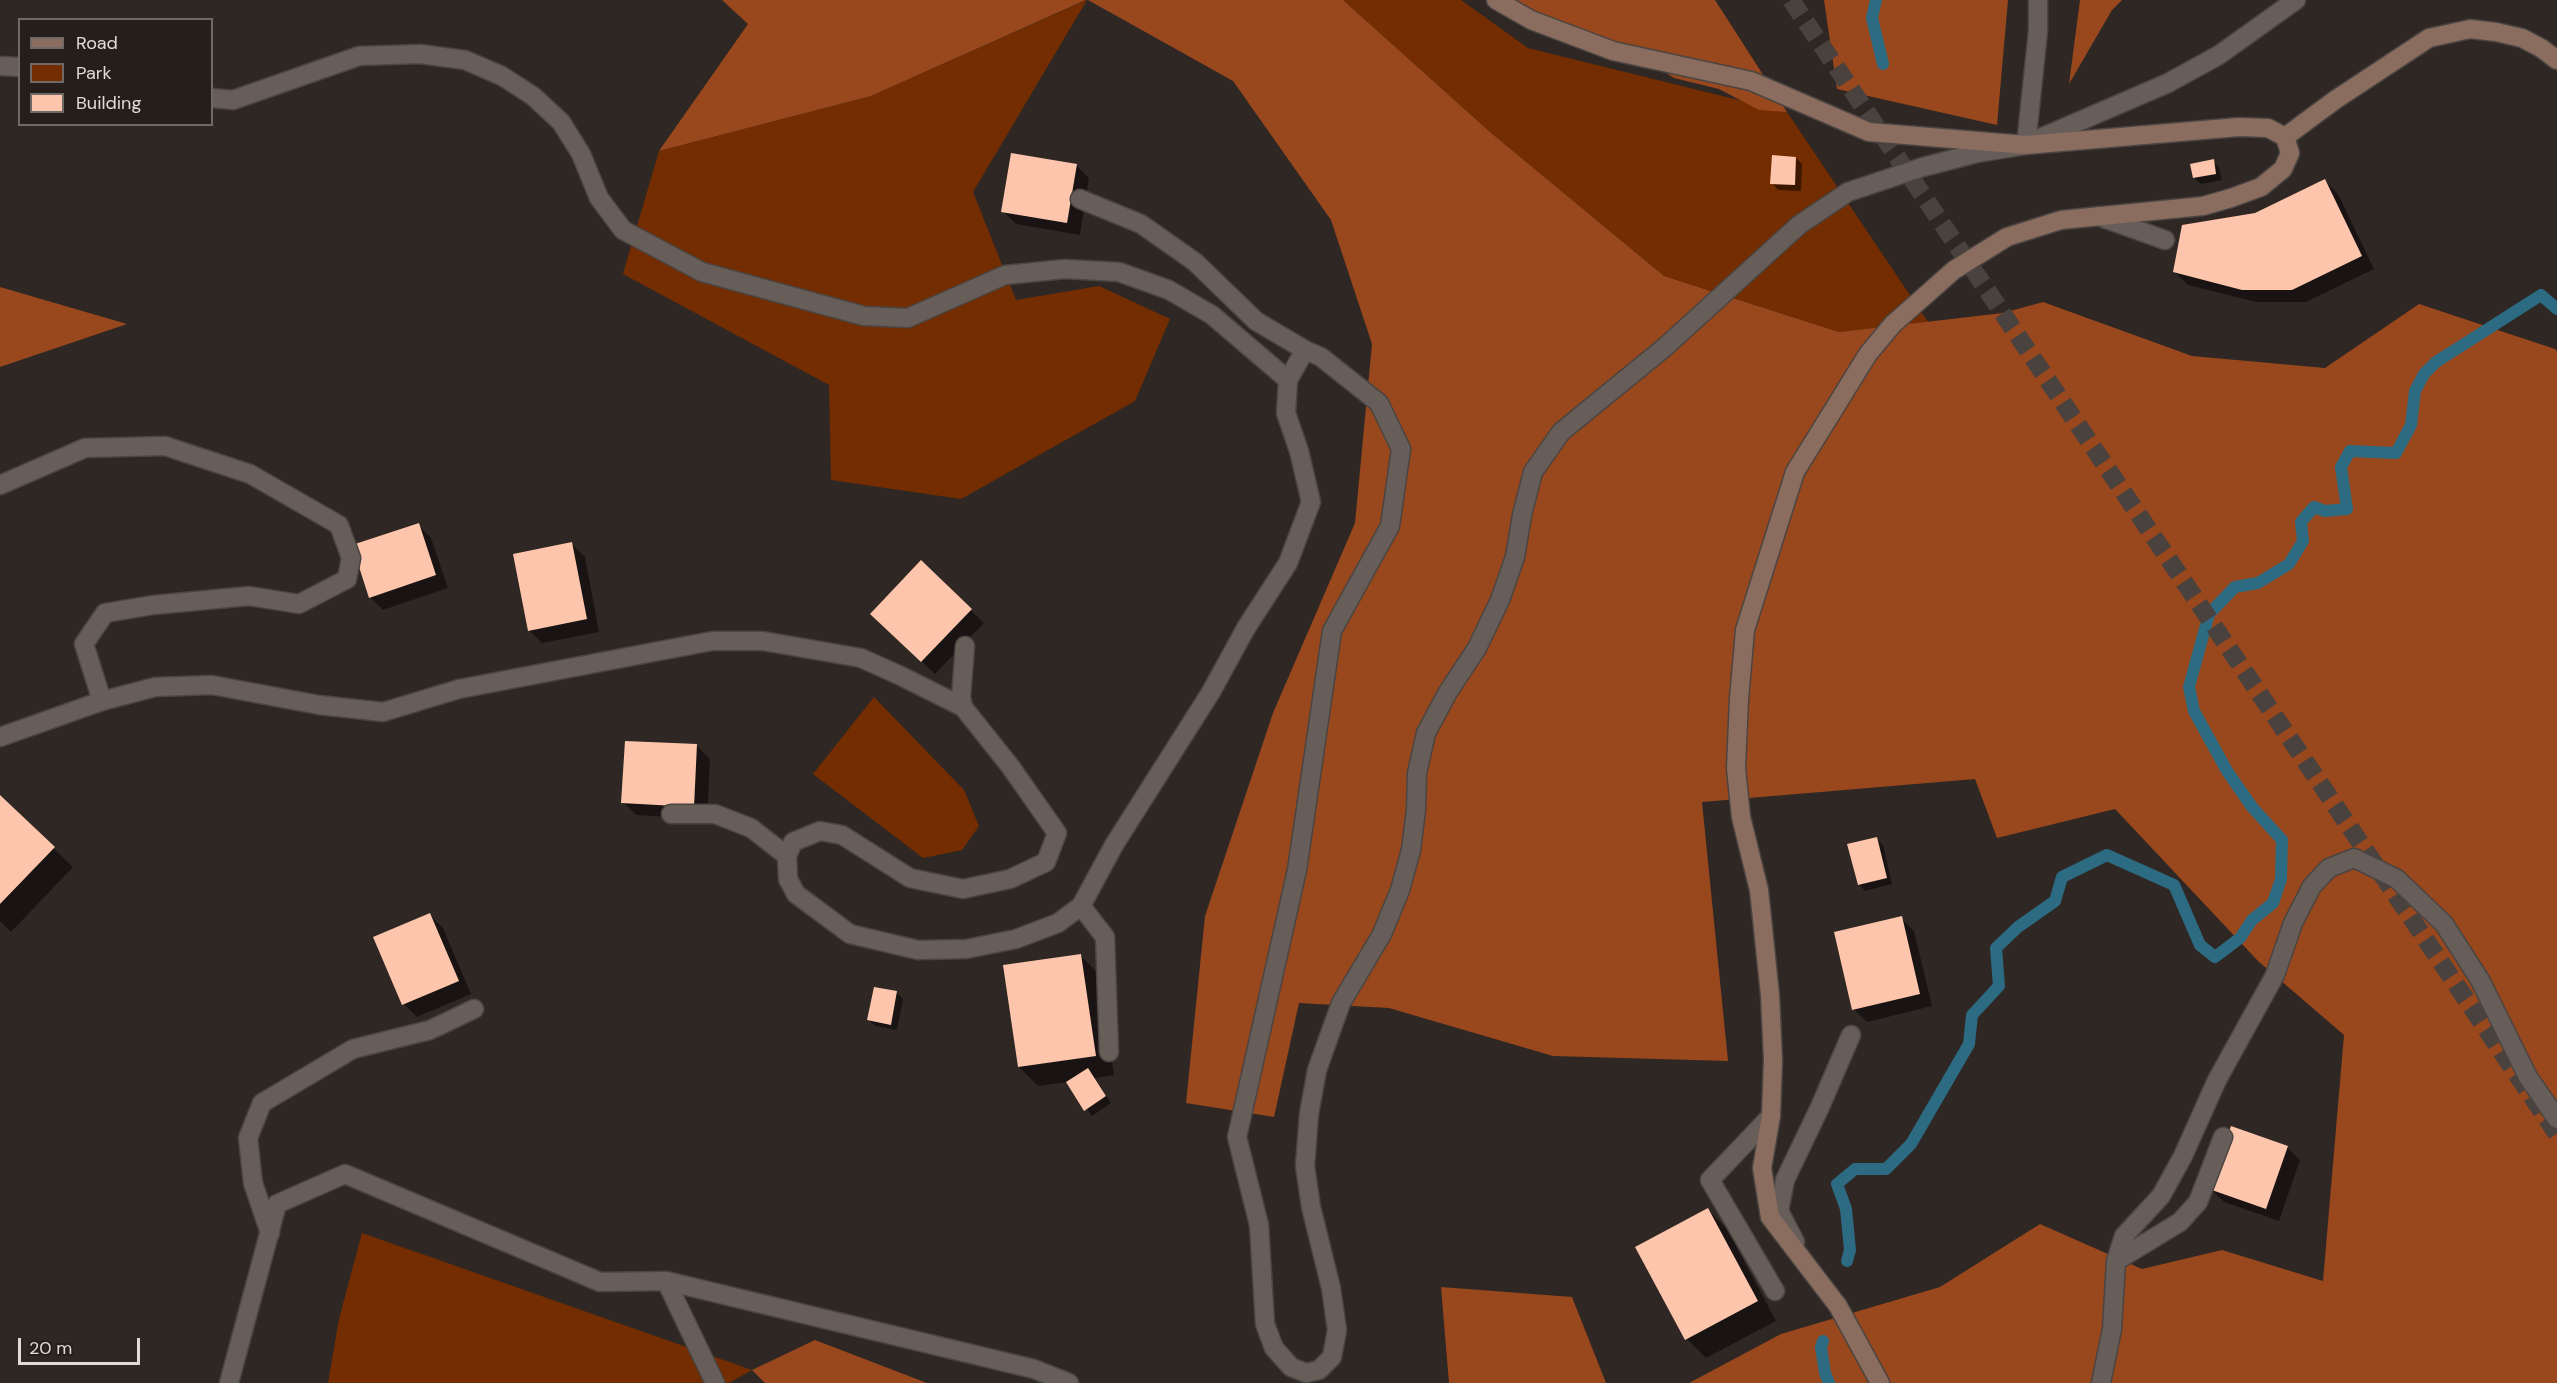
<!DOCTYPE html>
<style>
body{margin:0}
#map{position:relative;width:2557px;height:1383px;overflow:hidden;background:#2f2724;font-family:"DM Sans",sans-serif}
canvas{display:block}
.legend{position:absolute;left:18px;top:18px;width:195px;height:108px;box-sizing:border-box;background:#261e1a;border:2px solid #706a66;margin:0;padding:8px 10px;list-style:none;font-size:18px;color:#e0dbd8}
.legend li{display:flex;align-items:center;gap:12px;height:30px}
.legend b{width:30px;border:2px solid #706a66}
.scale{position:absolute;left:18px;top:1338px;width:122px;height:27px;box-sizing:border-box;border:3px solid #e0dbd8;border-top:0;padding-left:8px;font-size:18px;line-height:21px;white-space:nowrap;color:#e0dbd8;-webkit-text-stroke:4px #261e1a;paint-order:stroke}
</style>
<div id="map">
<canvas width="2557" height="1383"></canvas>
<ul class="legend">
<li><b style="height:8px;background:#8b6d5f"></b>Road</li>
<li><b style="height:16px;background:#732d01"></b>Park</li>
<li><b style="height:16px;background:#fdc5ab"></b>Building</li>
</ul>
<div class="scale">20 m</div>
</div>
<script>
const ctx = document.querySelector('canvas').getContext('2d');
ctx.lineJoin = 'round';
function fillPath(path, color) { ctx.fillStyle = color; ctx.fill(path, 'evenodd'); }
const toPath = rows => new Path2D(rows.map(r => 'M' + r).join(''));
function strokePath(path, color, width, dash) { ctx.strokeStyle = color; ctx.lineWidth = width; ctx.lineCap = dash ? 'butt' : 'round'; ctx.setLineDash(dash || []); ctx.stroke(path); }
fillPath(toPath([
 [1087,0,973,192,1016,300,1099,286,1170,319,1135,401,961,499,831,480,829,385,623,274,659,151,871,96],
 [1343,0,1461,0,1528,48,1787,112,1928,322,1839,332,1664,276,1490,132],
 [874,697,964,790,979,826,962,850,923,858,813,774],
 [362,1233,752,1370,729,1383,328,1383,339,1319]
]), '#732d01');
fillPath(toPath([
 [722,0,1086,0,871,96,659,151,748,24],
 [1088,0,1343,0,1490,132,1664,276,1839,332,2003,313,2043,302,2192,356,2325,368,2419,304,2555,349,2557,351,2557,1383,1689,1383,1781,1334,1940,1287,2040,1224,2142,1269,2222,1250,2323,1281,2344,1035,2258,961,2115,809,1997,838,1975,779,1702,802,1728,1061,1553,1056,1389,1008,1299,1003,1274,1117,1186,1103,1205,916,1273,713,1355,523,1372,344,1331,220,1233,81],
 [1496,0,1715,0,1787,112,1759,110,1719,89,1674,78,1637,54],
 [1824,0,2008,0,1997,125,1837,89],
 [2080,0,2122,0,2112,10,2069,84],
 [0,287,127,324,0,367],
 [1441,1287,1572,1297,1606,1383,1449,1383],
 [815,1340,927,1383,765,1383,752,1370]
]), '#99471c');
fillPath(toPath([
 [1796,158,1802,164,1801,191,1778,190,1772,183],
 [2213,161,2219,167,2222,180,2201,184,2194,178],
 [1076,165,1089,178,1080,235,1016,224,1003,211],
 [2325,181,2338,194,2374,269,2306,302,2256,302,2188,285,2175,272,2256,215],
 [418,525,431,538,448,588,383,610,370,597],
 [572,544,585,557,599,632,542,643,529,630],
 [921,562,984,623,935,674,885,626],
 [697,746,710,759,707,819,636,815,623,802],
 [0,797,73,867,11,932,0,921],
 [1877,839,1883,845,1892,884,1865,891,1859,884],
 [430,915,443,928,471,994,417,1017,404,1004],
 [1901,918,1914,931,1932,1006,1867,1022,1854,1009],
 [1081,956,1100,975,1114,1075,1095,1078,1111,1103,1092,1116,1068,1082,1038,1086,1019,1067],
 [897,993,903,999,897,1030,875,1026,869,1020],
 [2287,1147,2300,1160,2279,1221,2224,1202,2211,1189],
 [1708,1210,1727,1229,1776,1321,1706,1358,1687,1339]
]), '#0007');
strokePath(toPath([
 [1876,0,1872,18,1883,64],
 [1847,1261,1850,1250,1846,1209,1837,1184,1855,1169,1886,1169,1911,1144,1969,1044,1972,1015,1999,986,1996,948,2018,927,2055,901,2062,877,2107,855,2174,885,2200,945,2215,957,2240,938,2252,920,2273,903,2281,879,2282,840,2252,807,2227,771,2194,711,2189,687,2209,614,2235,587,2258,583,2289,564,2303,541,2301,522,2314,507,2325,511,2347,509,2341,467,2350,451,2396,453,2411,425,2415,391,2424,374,2436,362,2541,295,2557,309],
 [1823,1341,1821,1347,1825,1373,1829,1383]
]), '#2c6b82', 12);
fillPath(toPath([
 [1011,153,1077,164,1067,223,1001,212],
 [1772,155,1796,157,1795,185,1770,184],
 [2214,159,2216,174,2193,178,2190,164],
 [2325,179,2362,256,2292,290,2242,290,2173,272,2182,225,2255,213],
 [419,523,436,575,369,598,352,545],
 [572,542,587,619,528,631,513,554],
 [921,560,972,609,921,662,870,614],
 [625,741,697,744,694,807,621,803],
 [0,795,55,847,0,904],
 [1877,837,1887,878,1858,885,1847,844],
 [430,913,459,981,402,1005,373,937],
 [1902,916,1920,994,1852,1010,1834,932],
 [1081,954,1096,1056,1018,1067,1003,965],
 [874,987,897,991,891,1025,867,1020],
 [1088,1068,1106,1096,1084,1111,1066,1082],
 [2231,1126,2288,1146,2266,1209,2209,1189],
 [1708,1208,1758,1301,1685,1340,1635,1247]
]), '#fdc5ab');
strokePath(toPath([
 [1791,0,2557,1134]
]), '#4a423f', 18, [18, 9]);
const lane = toPath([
 [2029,143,2168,83,2219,55,2296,0],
 [1080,199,1141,224,1195,262,1256,321,1305,350],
 [2098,216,2165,240],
 [963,707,961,697,965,646],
 [0,737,102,701],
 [671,814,715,814,751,828,787,856],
 [1081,906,1105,937,1109,1052],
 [1771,1116,1710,1180,1775,1291],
 [270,1233,253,1183,248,1138,262,1103,353,1049,430,1030,474,1009],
 [1795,1242,1779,1211,1785,1180,1820,1107,1851,1035],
 [2116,1261,2180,1222,2198,1202,2223,1137],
 [666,1281,715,1383],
 [2101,1383,2112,1329,2116,1261,2124,1236,2161,1196,2183,1156,2217,1080,2275,975,2293,923,2312,886,2329,868,2354,858,2397,879,2444,924,2480,980,2528,1077,2557,1119]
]);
const street = toPath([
 [0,66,20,67],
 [212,98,233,100,359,56,420,54,465,60,502,76,533,96,561,122,581,154,599,198,623,230,702,272,864,316,908,318,1005,275,1065,269,1119,272,1169,290,1212,315,1288,380],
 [0,485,85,448,165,446,250,474,339,525,351,558,347,579,299,604,249,596,153,605,105,613,84,644,102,701,155,687,212,685,319,705,383,712,459,689,712,641,763,641,861,658,901,676,963,707,1010,766,1057,833,1046,862,1010,879,963,889,910,878,842,835,820,831,793,842,787,856,788,879,796,894,850,934,918,950,966,949,1016,939,1058,923,1081,906,1114,845,1211,692,1246,628,1288,563,1311,502,1299,451,1286,413,1288,380,1305,350,1321,357,1379,403,1401,449,1390,526,1332,631,1297,870,1237,1137,1259,1225,1265,1324,1274,1348,1291,1367,1306,1373,1319,1370,1332,1357,1337,1330,1331,1288,1311,1207,1305,1166,1309,1114,1317,1070,1341,1003,1382,934,1400,890,1411,850,1416,810,1417,773,1426,733,1448,692,1477,648,1500,600,1515,557,1522,515,1533,472,1561,432,1665,347,1799,225,1848,192,1923,167,1977,153,2026,145,2038,31,2038,0],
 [229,1383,277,1204,345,1174,600,1282,666,1281,1034,1369,1069,1383]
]);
const secondary = toPath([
 [1496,0,1531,20,1613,51,1751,81,1869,132,2026,145,2239,127,2268,128,2285,137,2290,153,2283,169,2261,187,2231,198,2203,206,2061,220,2007,237,1954,270,1893,324,1868,354,1795,472,1745,630,1739,699,1736,768,1741,817,1759,890,1770,995,1773,1060,1771,1116,1762,1168,1770,1217,1838,1306,1880,1383],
 [2285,137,2335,100,2429,38,2470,29,2496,32,2522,38,2541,48,2557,60]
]);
strokePath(lane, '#4b4542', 21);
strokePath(street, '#4b4542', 21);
strokePath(secondary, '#4b4542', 21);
strokePath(lane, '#675e5a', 18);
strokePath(street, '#675e5a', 18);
strokePath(secondary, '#8b6d5f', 18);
</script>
